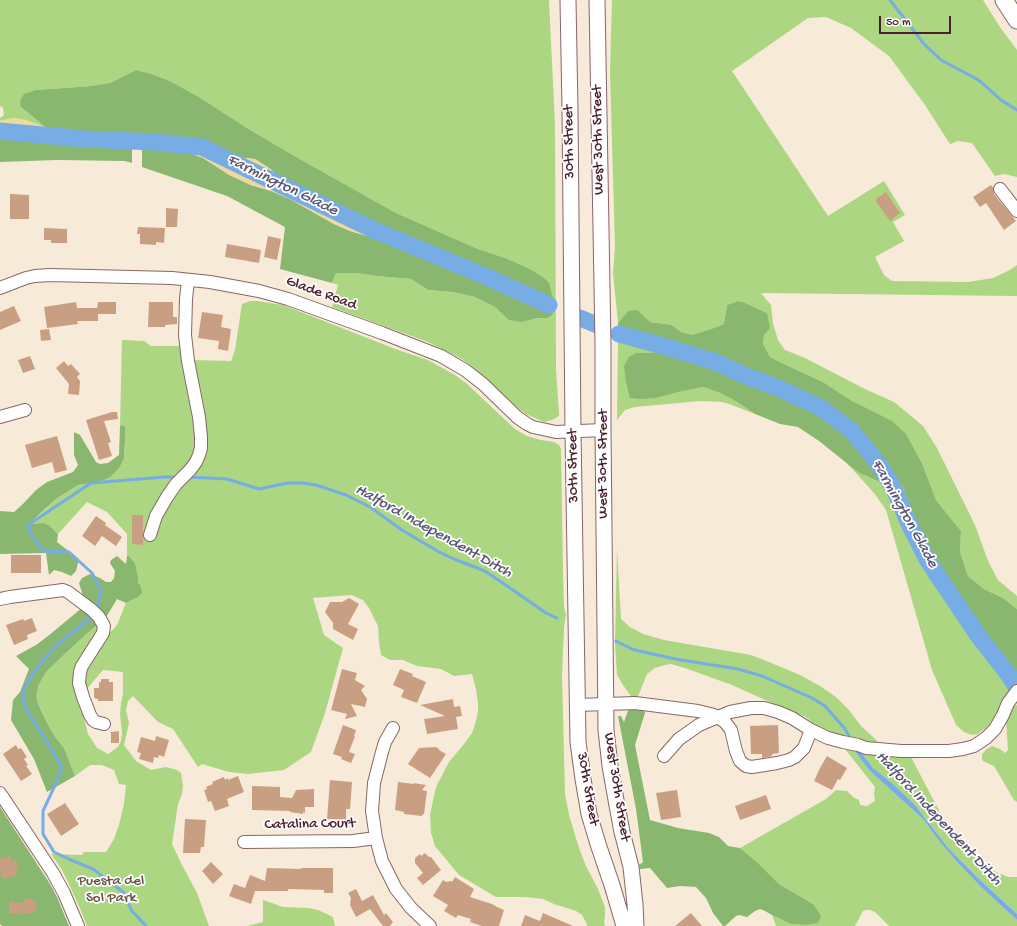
<!DOCTYPE html>
<style>
body{margin:0}
#map{position:relative;width:1017px;height:926px;overflow:hidden;background:#f8ead9;font-family:"Gochi Hand",sans-serif}
canvas{display:block}
.scale{position:absolute;left:879px;top:16px;width:72px;height:18px;box-sizing:border-box;border:2px solid #4a1f2b;border-top:0;padding-left:5px;font-size:12px;line-height:14px;white-space:nowrap;color:#4a1f2b;-webkit-text-stroke:3px #fff;paint-order:stroke}
</style>
<div id="map">
<canvas width="1017" height="926"></canvas>
<div class="scale">50 m</div>
</div>
<script>
const ctx = document.querySelector('canvas').getContext('2d');
ctx.lineJoin = 'round';
function fillPath(path, color) { ctx.fillStyle = color; ctx.fill(path, 'evenodd'); }
const toPath = rows => new Path2D(rows.map(r => 'M' + r).join(''));
function strokePath(path, color, width, dash) { ctx.strokeStyle = color; ctx.lineWidth = width; ctx.lineCap = dash ? 'butt' : 'round'; ctx.setLineDash(dash || []); ctx.stroke(path); }
function label(font, color, halo, rows, align = 'center') {
  ctx.font = font + ' "Gochi Hand",sans-serif'; ctx.lineWidth = 3.5; ctx.setLineDash([]); ctx.textBaseline = 'middle'; ctx.strokeStyle = halo; ctx.fillStyle = color; for (const [text, x, y, turn = 0] of rows) {
    ctx.save(); ctx.translate(x, y); ctx.rotate((+turn || 0) * Math.PI / 180); ctx.textAlign = isNaN(turn) ? turn : align; if (halo) ctx.strokeText(text, 0, 0); ctx.fillText(text, 0, 0); ctx.restore();
  }
}
fillPath(toPath([
 [0,0,549,0,555,125,556,369,559,414,559,416,552,420,544,422,526,414,514,405,474,368,462,359,428,342,332,307,338,285,332,283,336,273,357,273,376,276,411,279,428,290,453,292,475,297,495,307,510,320,530,320,538,318,547,318,543,277,530,269,508,259,478,249,396,213,291,154,247,128,199,97,170,81,152,74,136,70,110,83,91,86,36,90,21,107,45,127,25,120,14,118,0,121,0,118,4,115,3,108,0,106],
 [612,0,983,0,1000,27,1017,50,1017,177,1004,174,995,176,972,143,958,141,950,144,925,105,889,56,851,28,826,17,808,18,732,71,828,216,884,181,905,215,893,222,904,241,875,257,884,275,892,281,968,282,993,278,1010,270,1017,265,1017,296,761,293,771,305,773,324,778,340,785,350,805,358,865,389,894,402,923,426,937,448,975,525,988,561,998,580,1017,596,1017,609,1003,598,984,589,968,576,960,552,961,531,936,500,922,463,906,434,852,401,823,382,786,365,770,357,763,344,767,313,743,302,738,301,727,305,724,324,711,329,692,335,681,332,672,325,650,322,628,311,618,323,613,273,615,247,610,71],
 [181,284,190,286,191,360,231,361,235,350,242,304,250,301,257,301,283,305,398,350,428,360,455,375,466,383,515,429,527,436,541,440,554,442,559,445,561,449,563,571,564,607,566,614,564,628,562,675,565,794,569,815,579,848,586,866,598,889,605,907,605,915,604,923,605,926,587,926,587,924,582,915,576,911,554,904,543,899,525,897,496,897,459,875,435,846,431,833,430,815,436,787,449,762,464,744,472,733,476,721,478,712,478,703,476,689,472,674,454,676,441,669,417,666,403,660,390,660,381,655,379,642,378,626,369,608,363,600,351,595,313,598,324,635,343,648,325,713,311,752,284,770,248,774,229,772,202,764,198,767,173,729,158,722,133,696,128,701,126,710,129,723,124,745,136,761,151,770,166,767,177,770,181,773,183,785,182,794,178,804,172,844,182,865,197,893,209,926,87,926,79,906,68,882,62,870,51,854,82,855,84,852,106,852,114,839,119,825,124,804,126,785,119,784,114,770,102,765,90,765,75,776,64,748,56,738,47,723,38,704,36,696,39,684,47,671,69,650,100,622,101,624,76,687,88,734,97,748,108,754,118,747,121,741,122,732,120,715,121,703,123,694,123,672,103,670,85,691,83,676,107,636,117,625,126,603,138,597,138,577,135,563,129,556,127,556,127,534,107,512,87,502,58,534,49,525,43,523,29,524,44,511,56,499,78,485,99,482,124,458,125,441,125,426,122,425,120,426,122,340,144,341,151,346,180,346],
 [618,338,660,352,636,353,656,398,679,392,703,387,720,393,734,400,755,414,732,405,722,402,700,401,635,407,625,410,617,420],
 [845,461,859,473,889,486,920,558,934,578,954,610,967,627,987,655,1011,691,989,725,978,734,972,735,964,732,956,725,932,670,886,510,874,493],
 [617,549,621,619,630,627,643,634,664,640,751,655,769,662,800,675,820,686,836,697,849,710,861,726,872,736,879,743,887,746,874,747,825,733,806,717,772,703,732,685,685,668,671,664,665,665,655,668,647,674,637,699,631,696,623,685,617,675,615,643],
 [1017,705,1017,802,1014,800,994,766,983,761,982,759,982,754,987,749,992,746,1000,749,1005,753,1008,750,1006,720,1011,707],
 [849,747,853,747,854,750,869,770,924,820,939,841,958,863,982,888,1017,920,1017,926,889,926,875,912,870,910,866,910,863,911,855,926,776,926,774,920,772,915,791,924,806,925,818,923,813,904,779,884,757,862,740,848,826,799,836,790,847,791,853,797,859,800,860,805,867,806,875,801,874,795,875,787,845,749],
 [858,748,915,755,912,759,944,820,969,852,981,863,996,872,1008,877,1017,877,1017,914,979,879,949,849,915,805,892,783,873,768],
 [263,900,283,907,308,908,318,910,333,917,335,926,247,926,263,922]
]), '#acd681');
fillPath(toPath([
 [136,70,152,74,170,81,199,97,247,128,291,154,396,213,478,249,508,259,530,269,543,277,549,283,554,303,554,311,552,315,547,318,538,318,521,322,509,320,495,307,475,297,453,292,428,290,411,279,376,276,357,273,336,273,332,283,280,269,285,227,227,196,142,167,142,146,157,146,182,150,203,158,230,175,251,185,271,191,290,199,334,224,350,231,402,246,480,278,545,300,534,292,468,263,350,216,302,192,288,184,269,168,255,159,235,157,207,145,199,143,188,143,155,139,122,138,89,135,45,127,21,107,20,101,24,94,36,90,91,86,110,83],
 [0,136,34,142,87,144,114,146,132,146,132,163,125,161,57,160,0,162],
 [738,301,743,302,767,313,770,328,764,335,763,344,770,357,786,365,823,382,852,401,892,421,906,434,922,463,936,500,961,531,960,552,968,576,984,589,1003,598,1017,609,1017,677,997,650,982,634,966,607,940,573,929,554,902,486,887,463,864,435,829,406,787,384,761,376,707,356,677,348,630,332,618,332,618,323,628,311,637,310,650,322,672,325,681,332,692,335,711,329,724,324,727,305],
 [660,352,678,355,712,365,772,392,799,403,843,428,862,448,889,486,859,473,819,441,798,427,780,424,755,414,734,400,720,393,703,387,679,392,656,398,640,399,630,398,626,382,624,366,629,357,636,353],
 [122,425,125,426,125,441,124,458,119,468,110,477,99,482,78,485,56,499,29,524,43,523,49,525,58,534,57,542,79,559,76,571,71,576,62,572,54,570,49,575,46,553,0,554,0,511,14,512,23,504,36,490,47,482,73,472,78,465,74,455,74,432,80,435,96,462,100,464,108,463,119,455,120,426],
 [117,556,126,564,127,556,129,556,135,563,138,577,138,583,140,585,142,593,138,597,126,603,117,599,105,619,83,596,79,583,82,578,90,574,100,578,106,582,111,582,114,578,115,571,110,563,111,560],
 [83,607,100,622,69,650,47,671,39,684,36,696,38,704,47,723,56,738,64,748,75,776,47,792,34,759,11,720,13,700,20,692,29,669,16,656,36,645,48,636],
 [629,708,644,710,645,713,635,745,650,820,678,828,709,833,719,837,728,846,740,848,757,862,779,884,813,904,821,916,818,923,806,925,791,924,772,915,765,911,760,909,755,911,747,917,739,915,736,916,725,926,723,926,713,913,706,898,696,887,680,886,667,888,650,868,640,869,639,865,643,862,636,809,618,716,621,716,624,722],
 [0,807,50,884,57,897,69,926,2,926,0,924]
]), '#89b76f');
fillPath(toPath([
 [14,118,25,120,45,127,89,135,122,138,155,139,188,143,199,143,207,145,235,157,255,159,269,168,288,184,350,216,468,263,534,292,545,300,549,305,542,306,536,304,480,278,402,246,350,231,334,224,290,199,271,191,251,185,229,175,203,158,182,150,157,146,114,146,87,144,34,142,0,136,0,121],
 [618,332,630,332,677,348,707,356,761,376,787,384,829,406,864,435,887,463,902,486,929,554,940,573,966,607,982,634,997,650,1017,677,1017,701,987,655,967,627,954,610,934,578,920,558,899,516,895,501,889,486,862,448,843,428,799,403,772,392,712,365,678,355,660,352,618,338]
]), '#eeda9e');
fillPath(toPath([
 [858,748,873,768,892,783,915,805,949,849,979,879,1017,914,1017,920,982,888,958,863,939,841,924,820,869,770,854,750]
]), '#77ace4');
strokePath(toPath([
 [890,0,924,44,941,60,975,78,981,82,1001,100,1017,110],
 [188,477,227,479,259,489,264,488,288,483,303,483,316,485,346,495,370,507,402,530,439,552,454,559,485,571,510,588,546,613,557,618],
 [96,610,101,590,92,573,69,552,43,551,32,536,28,525,91,483,165,477,179,477],
 [94,615,57,645,40,664,29,679,23,693,23,702,25,707,61,765,61,769,57,781,43,811,43,834,54,852,71,860,93,869,123,892,132,911,146,926],
 [616,641,632,649,639,651,675,659,738,669,762,676,812,698,825,706,845,729,850,738]
]), '#77ace4', 3);
strokePath(toPath([
 [0,131,85,139,155,142,202,147,374,230,487,277,549,305],
 [580,318,597,325],
 [619,334,663,346,716,362,746,376,781,389,821,408,852,431,878,463,894,489,910,526,928,561,977,634,1008,674,1017,688]
]), '#77ace4', 17);
fillPath(toPath([
 [991,185,993,188,994,194,1016,221,1004,230,986,203,980,207,973,197],
 [886,192,900,213,890,221,875,200],
 [10,194,29,195,29,219,10,219],
 [166,208,178,209,177,227,166,227],
 [138,227,165,228,164,243,156,242,156,245,140,244,140,234,137,234],
 [44,228,67,229,67,243,51,243,51,240,44,240],
 [268,236,281,239,277,260,264,257],
 [227,244,261,250,259,263,225,257],
 [76,302,77,308,97,308,98,302,116,302,116,314,98,314,98,321,77,321,78,324,47,328,44,307],
 [149,302,173,302,173,317,177,317,177,324,165,325,165,327,148,327],
 [14,306,21,321,0,330,0,312],
 [202,312,223,315,221,327,231,329,228,351,218,349,219,341,198,338],
 [49,329,51,340,41,341,40,330],
 [30,356,35,369,23,373,18,360],
 [64,361,68,366,71,364,80,374,77,377,80,381,79,395,68,394,69,384,56,368],
 [112,412,117,412,118,419,104,421,111,442,108,443,112,456,99,460,86,420],
 [57,436,67,470,55,473,52,462,32,468,25,445],
 [132,515,143,515,143,545,132,544],
 [96,516,106,523,105,525,122,537,116,546,102,536,95,546,82,536],
 [11,555,41,555,41,573,11,573],
 [349,598,359,604,348,624,358,629,353,640,333,629,333,623,325,612,330,602,342,602],
 [32,618,37,631,27,635,28,639,14,645,6,625,23,619,24,621],
 [342,669,357,673,355,680,365,686,361,690,367,699,365,707,351,704,357,716,345,719,347,714,331,710],
 [400,669,413,674,412,676,426,682,417,703,401,697,404,690,393,685],
 [101,679,109,679,109,682,113,682,113,701,98,701,98,699,94,698,94,688,99,688,99,682,101,682],
 [453,699,454,707,460,706,462,716,456,717,458,729,427,734,424,719,445,716,420,705],
 [343,725,356,730,354,736,355,736,349,752,355,754,351,763,341,759,342,757,333,754],
 [778,725,779,753,772,754,772,756,762,758,762,754,751,754,750,726],
 [119,731,119,743,111,743,111,732],
 [156,736,169,740,164,757,159,755,158,758,154,757,153,763,139,759,141,753,137,752,141,737,155,741],
 [16,745,18,749,21,748,27,757,24,759,28,765,26,766,32,774,21,781,3,754],
 [436,747,439,749,439,750,446,754,430,778,408,764,419,748],
 [827,756,847,768,840,780,838,779,832,790,814,781,820,768],
 [238,776,244,792,227,799,229,806,215,811,211,801,208,802,204,790,207,789,206,787,213,784,212,782,224,777,225,780,228,778,228,780],
 [330,780,352,782,350,809,346,809,346,820,327,819],
 [398,782,414,784,414,783,426,785,422,790,427,791,424,814,423,814,422,816,404,814,404,812,395,810],
 [252,786,280,787,280,797,292,798,296,790,314,789,314,807,305,807,305,813,303,812,303,814,290,812,290,811,252,810],
 [677,790,681,817,661,820,656,793],
 [766,795,771,809,740,820,735,806],
 [65,803,79,824,61,836,47,814],
 [185,819,206,820,204,847,201,847,200,853,183,853],
 [425,853,429,857,431,857,441,870,423,885,417,878,423,873,415,863,415,858,420,854,421,856],
 [10,856,12,861,16,860,19,869,15,870,17,875,3,879,0,870,0,859],
 [211,862,223,874,213,884,202,871],
 [267,868,301,869,301,868,333,868,333,893,324,893,324,890,288,889,288,891,255,891,251,904,229,896,234,884,245,888,250,875,265,881],
 [455,877,474,889,470,897,492,904,497,907,504,910,499,926,482,926,470,922,471,919,458,915,456,918,444,911,448,905,433,896,443,880,446,882,451,881,452,882],
 [356,889,362,901,373,895,384,915,386,913,393,922,390,926,383,926,370,909,356,917,350,905,351,898,348,893],
 [30,898,34,900,36,903,37,907,34,912,29,914,19,912,19,914,9,913,10,901,22,903,25,900],
 [543,913,573,926,521,926,525,915,540,921],
 [691,913,702,926,675,926]
]), '#c99f84');
const minor = toPath([
 [1000,189,1017,211],
 [0,288,26,278,35,276,50,275,172,278,210,282,259,291,288,299,382,333,441,356,465,370,483,384,517,417,527,424,533,427,556,432,603,430],
 [0,417,25,410],
 [150,535,156,516,167,497,176,484,190,470,196,462,199,455,201,448,201,437,199,417,188,361,185,335,186,299,188,280],
 [0,599,10,597,63,590,68,592,92,610,99,617,104,626,103,633,82,666,80,672,79,683,83,697,90,715,93,720,96,722,104,724],
 [577,705,635,703,698,711,714,715,725,722,731,730,736,751,740,761,746,766,752,767,777,763,789,760,795,757,804,748,811,730],
 [393,728,385,742,382,752,374,783,372,811,376,838,382,861,396,889,411,908,430,926],
 [664,756,679,739,699,725,730,712,751,708,764,708,778,712,792,718,811,730,828,738,843,742,858,745,866,748,901,751,949,751,963,749,974,746,986,738,995,729,1003,715,1008,703,1017,691],
 [0,793,53,873,64,893,78,926],
 [244,842,353,841,376,838]
]);
const major = toPath([
 [568,0,570,110,573,432,578,742,583,779,589,814,599,847,612,885,624,926],
 [597,0,603,344,603,430,606,730,610,766,616,800,622,832,631,867,635,904,636,926]
]);
const highway = toPath([
 [1004,0,1017,20]
]);
strokePath(minor, '#876668', 14);
strokePath(major, '#876668', 17);
strokePath(highway, '#876668', 19);
strokePath(minor, '#fff', 12);
strokePath(major, '#fff', 15);
strokePath(highway, '#fff', 17);
label('15px', '#4a1f2b', '#fff', [
 ["West 30th Street",599,140,-91],
 ["30th Street",570,142,-91],
 ["Glade Road",321,294,20],
 ["West 30th Street",604,464,-90],
 ["30th Street",574,466,-91],
 ["West 30th Street",616,787,81],
 ["30th Street",587,789,80],
 ["Catalina Court",310,825,-1]
]);
label('15px', '#675645', '#fff', [
 ["Puesta del",111,882],
 ["Sol Park",111,899]
]);
label('italic 16px', '#5c5775', '#fff', [
 ["Farmington Glade",282,186,26],
 ["Farmington Glade",904,514,61],
 ["Halford Independent Ditch",433,532,29],
 ["Halford Independent Ditch",938,819,47]
]);
</script>
